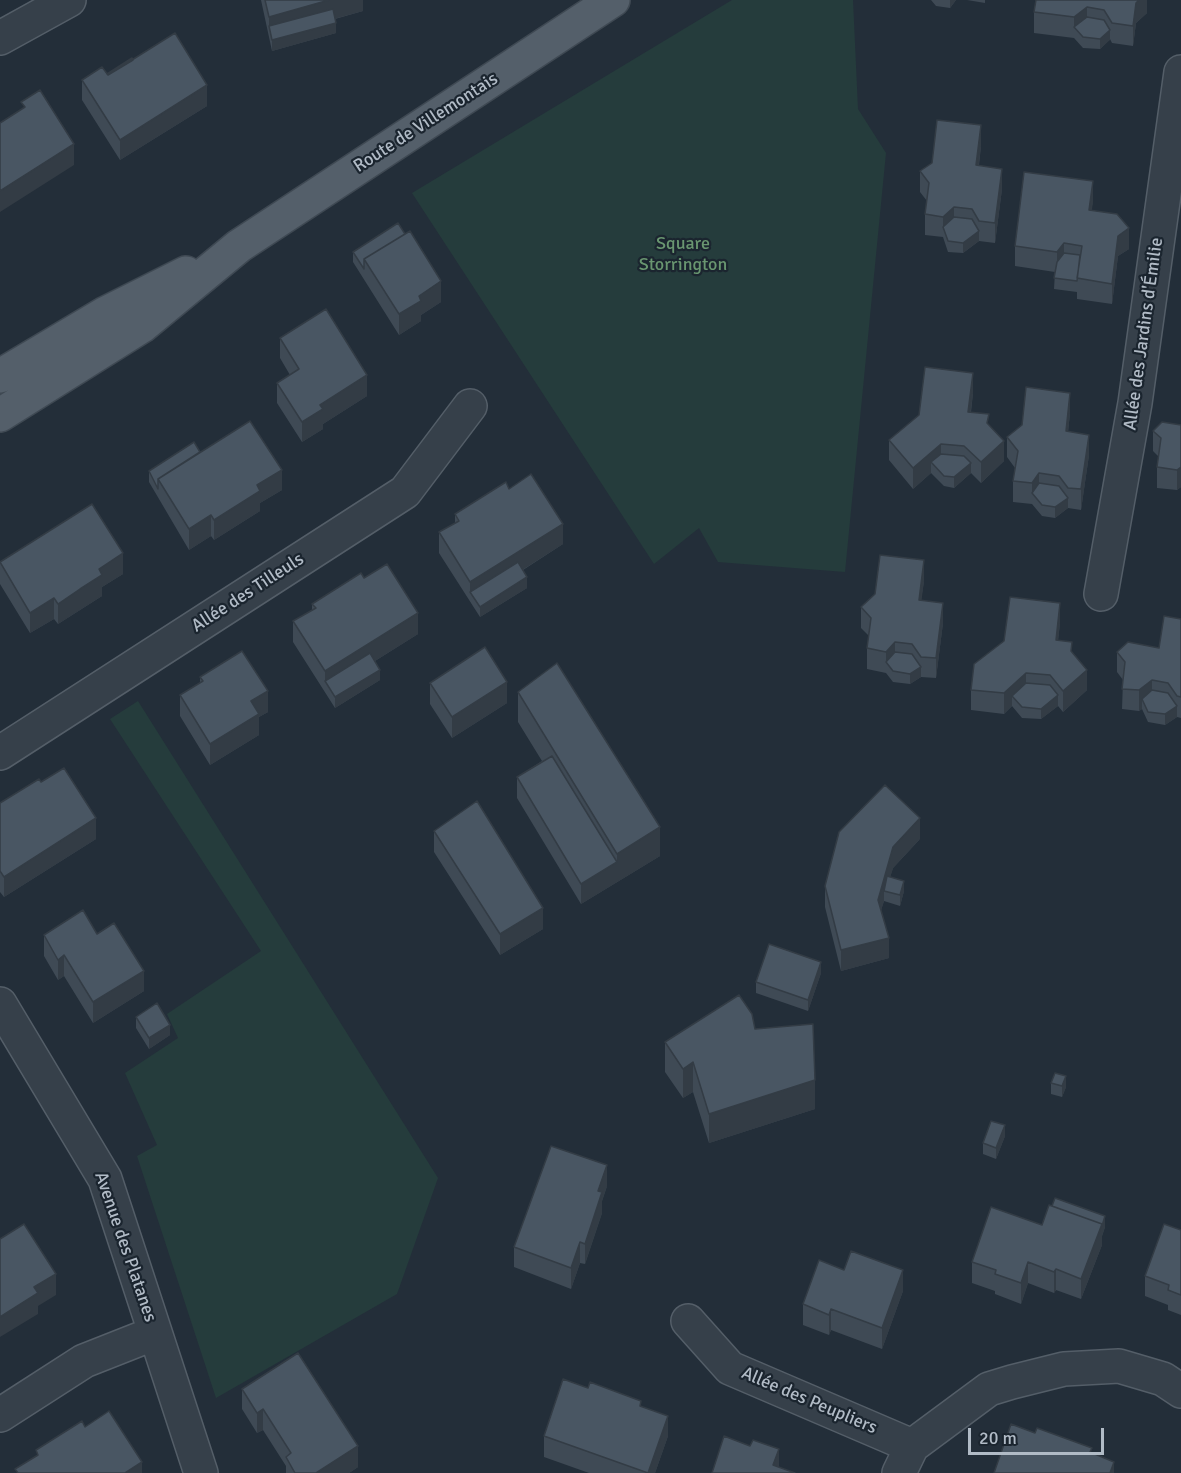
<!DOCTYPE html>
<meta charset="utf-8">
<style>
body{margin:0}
#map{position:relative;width:1181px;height:1473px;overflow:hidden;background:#232e39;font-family:Signika,sans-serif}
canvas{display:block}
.scale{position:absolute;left:968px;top:1428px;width:136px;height:27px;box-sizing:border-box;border:3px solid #b1bbc6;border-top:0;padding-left:8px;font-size:18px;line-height:21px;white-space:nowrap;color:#b1bbc6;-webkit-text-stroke:4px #1b252f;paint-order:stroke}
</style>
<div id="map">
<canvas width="1181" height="1473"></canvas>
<div class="scale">20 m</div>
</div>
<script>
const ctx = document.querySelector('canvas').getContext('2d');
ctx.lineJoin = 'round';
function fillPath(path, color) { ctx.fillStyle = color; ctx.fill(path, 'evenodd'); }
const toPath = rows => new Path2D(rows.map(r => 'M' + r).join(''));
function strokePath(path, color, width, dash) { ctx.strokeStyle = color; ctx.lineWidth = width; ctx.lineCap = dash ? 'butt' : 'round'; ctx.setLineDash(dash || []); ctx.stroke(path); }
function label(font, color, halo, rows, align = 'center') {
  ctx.font = font + ' Signika,sans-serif'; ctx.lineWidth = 4.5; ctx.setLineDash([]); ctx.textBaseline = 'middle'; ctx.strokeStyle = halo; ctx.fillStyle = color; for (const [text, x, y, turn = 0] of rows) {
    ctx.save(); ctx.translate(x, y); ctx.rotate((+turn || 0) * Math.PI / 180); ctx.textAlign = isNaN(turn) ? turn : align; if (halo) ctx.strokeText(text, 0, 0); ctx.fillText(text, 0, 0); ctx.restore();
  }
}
fillPath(toPath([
 [732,0,853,0,858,109,886,153,845,572,718,562,699,528,654,564,412,193],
 [138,701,438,1178,397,1294,216,1398,137,1156,157,1145,125,1073,178,1038,167,1014,261,951,110,719]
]), '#253c3c');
const minor = toPath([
 [0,38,69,0],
 [1101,594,1135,403,1181,72],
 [0,753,405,492,470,406],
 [0,1004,105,1179,201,1473],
 [688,1321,730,1368,912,1446],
 [0,1415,84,1361,155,1333],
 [899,1473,912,1446,989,1389,1012,1382,1064,1369,1119,1366,1163,1379,1181,1391]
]);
const major = toPath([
 [0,376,106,313,186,273],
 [0,415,142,326,239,246,613,0]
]);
strokePath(minor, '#545e68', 36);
strokePath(major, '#3f4953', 36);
strokePath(minor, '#36404a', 33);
strokePath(major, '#545f6a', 33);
fillPath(toPath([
 [261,0,363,0,363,11,335,19,336,33,272,51],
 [931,0,956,0,950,8,936,6],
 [967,0,985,0,985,3],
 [1147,0,1147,13,1136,23,1133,46,1112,43,1110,39,1100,49,1083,48,1074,38,1034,33,1034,12],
 [107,74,207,106,120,160,82,100,82,80],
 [981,146,979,165,1002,189,995,243,979,241,963,253,948,252,943,237,925,235,925,214,927,201,920,192,920,171],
 [1093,202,1091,210,1129,249,1118,256,1112,304,1077,299,1077,292,1054,289,1055,272,1015,266,1015,246],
 [353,252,441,302,421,315,421,321,399,335,353,262],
 [280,338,367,396,323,424,323,429,302,442,277,403,277,383,290,375,280,358],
 [973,393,971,412,989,425,1004,461,981,483,971,473,954,488,944,486,931,473,913,489,889,460,889,440],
 [1070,413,1068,432,1089,455,1081,510,1068,508,1055,518,1042,516,1032,504,1013,502,1013,481,1015,468,1007,457,1007,437],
 [1181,425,1181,487,1177,490,1157,488,1157,467,1159,457,1153,451,1153,431],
 [200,452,282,490,260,503,260,511,214,540,211,536,189,550,149,482,149,471],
 [509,489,563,544,523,570,527,588,480,617,439,553,439,532,455,523,455,514],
 [0,562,123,574,102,587,102,596,58,624,54,619,30,633,0,584],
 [924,581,921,600,943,623,936,678,921,677,910,684,893,682,886,673,867,669,867,648,869,636,861,628,861,607],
 [312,604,418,634,375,661,380,680,335,708,293,642,293,621,312,610],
 [1181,619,1181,718,1177,717,1165,725,1148,722,1142,709,1139,711,1122,709,1123,680,1117,672,1117,652,1159,648],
 [1060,623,1058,640,1072,652,1087,690,1063,712,1058,706,1041,719,1022,718,1012,706,1004,714,971,710,971,690],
 [200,677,268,712,259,717,259,735,210,765,180,716,180,695,200,683],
 [430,683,507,703,452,738,430,704],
 [518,692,660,856,581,904,517,798,517,777,542,761,518,722],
 [41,782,96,839,4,897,0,892,0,803],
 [434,831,543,929,500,955,434,852],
 [920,839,893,868,890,877,904,891,900,906,884,901,881,910,889,958,841,971,825,907,825,886],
 [97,934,144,991,93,1023,64,976,58,980,44,956,44,935],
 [821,973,808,1011,756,993,756,982],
 [136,1017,170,1035,149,1049,136,1028],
 [755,1029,815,1109,709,1143,693,1092,683,1098,665,1072,665,1042],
 [1051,1083,1066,1087,1062,1097,1051,1094],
 [1005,1136,996,1159,983,1154,983,1143],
 [607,1186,602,1201,602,1213,585,1264,580,1263,571,1289,514,1267,514,1247],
 [1042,1225,1105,1227,1102,1236,1102,1245,1081,1299,1056,1290,1054,1293,1028,1283,1021,1304,995,1294,995,1291,972,1283,972,1262],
 [1181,1230,1181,1315,1168,1310,1168,1305,1145,1296,1145,1276],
 [844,1270,903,1291,882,1349,831,1330,829,1335,803,1325,803,1304],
 [242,1389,358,1467,349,1473,286,1473,286,1466,263,1430,257,1433,242,1409],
 [641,1407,668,1436,655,1473,589,1473,544,1457,544,1436]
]), '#3f4a55');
fillPath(toPath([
 [329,0,363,0,363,11,271,36,269,26,269,17],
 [950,0,956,0,950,8],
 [1139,0,1147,0,1147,13,1136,23,1133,46,1133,26,1136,3],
 [1087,7,1087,28,1074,27,1074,17],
 [336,23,336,33,272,51,272,40],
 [1110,30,1110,40,1100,49,1100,39],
 [207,85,207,106,120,160,120,140],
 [981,125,981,146,976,186,976,165],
 [74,144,74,165,0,212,0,191],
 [1002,169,1002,189,995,243,995,223],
 [1093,181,1093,202,1089,231,1089,210],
 [954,207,954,227,943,227,943,217],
 [1129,228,1129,249,1118,256,1112,304,1112,284,1118,236],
 [979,231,979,241,963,253,963,243],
 [1064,243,1064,264,1057,272,1057,252],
 [441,281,441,302,421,315,421,321,399,335,399,314,419,296],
 [973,373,973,393,968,432,968,412],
 [367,375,367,396,323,424,323,429,302,442,302,422,320,405],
 [1070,393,1070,413,1066,452,1066,431],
 [1089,435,1089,455,1081,510,1081,489],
 [1004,441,1004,461,981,483,981,462],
 [941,444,941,464,931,462,931,473,913,489,913,468],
 [971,463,971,473,954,488,954,477],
 [1181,467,1181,487,1177,490,1177,470],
 [282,470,282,490,260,503,260,511,214,540,214,520,257,485],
 [1039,473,1039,494,1032,493,1032,483],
 [1068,498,1068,508,1055,518,1055,507],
 [211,515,211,536,189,550,189,529],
 [563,524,563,544,475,600,470,592,470,582],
 [123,553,123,574,102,587,102,596,58,624,58,604,99,569],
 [924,560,924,581,919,620,919,600],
 [527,577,527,588,480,617,480,607],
 [54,598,54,619,30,633,30,613],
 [943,603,943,623,936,678,936,658],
 [1060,603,1060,623,1056,661,1056,640],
 [418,613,418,634,330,689,325,681,325,671],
 [895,642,895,662,886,662,886,652],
 [921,667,921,677,910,684,910,674],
 [380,670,380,680,335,708,335,697],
 [1087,670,1087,690,1063,712,1063,691],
 [1026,673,1026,693,1012,696,1012,706,1004,714,1004,693],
 [1152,680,1152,701,1142,699,1142,709,1139,711,1139,690],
 [507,682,507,703,452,738,452,717],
 [268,691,268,712,259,717,259,735,210,765,210,744,251,701],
 [1058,695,1058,706,1041,719,1041,709],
 [1177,706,1177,717,1165,725,1165,714],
 [96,818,96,839,4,897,4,877],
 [920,818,920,839,893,868,886,891,884,891,884,901,878,920,878,900,893,847],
 [660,827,660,856,581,904,581,884,617,862,617,854],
 [904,881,904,891,900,906,900,895],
 [543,908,543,929,500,955,500,934],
 [889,938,889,958,841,971,841,950],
 [64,955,64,976,58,980,58,960],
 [821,962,821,973,808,1011,808,1000],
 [144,971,144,991,93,1023,93,1002],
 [170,1025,170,1035,149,1049,149,1038],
 [693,1062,693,1092,683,1098,683,1069],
 [1066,1076,1066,1087,1062,1097,1062,1086],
 [815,1080,815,1109,709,1143,709,1114],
 [1005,1125,1005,1136,996,1159,996,1148],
 [607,1165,607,1186,602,1201,602,1213,585,1264,585,1244,598,1191],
 [1105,1216,1105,1227,1102,1236,1102,1245,1081,1299,1081,1279],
 [580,1242,580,1263,571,1289,571,1268],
 [1028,1262,1028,1283,1021,1304,1021,1283],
 [1056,1269,1056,1290,1054,1293,1054,1272],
 [903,1270,903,1291,882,1349,882,1328],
 [56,1274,56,1295,38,1306,38,1314,0,1337,0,1317,34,1287],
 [831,1309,831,1330,829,1335,829,1315],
 [263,1409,263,1430,257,1433,257,1413],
 [668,1416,668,1436,655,1473,648,1473],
 [358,1446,358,1467,349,1473,316,1473],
 [779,1449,779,1470,773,1465],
 [142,1462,142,1473,125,1473],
 [1114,1462,1114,1473,1110,1473]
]), '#333c45');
const building = toPath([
 [265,0,329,0,269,17,265,0],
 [1036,0,1139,0,1136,3,1133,26,1112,23,1104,10,1087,7,1074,17,1034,12,1036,0],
 [333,9,336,23,272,40,269,26,333,9],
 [1087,17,1104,20,1110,30,1100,39,1083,37,1074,27,1087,17],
 [175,33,207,85,120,140,82,80,102,67,108,75,175,33],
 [132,58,133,60,108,75,107,74,132,58],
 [40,90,74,144,0,191,0,123,25,107,21,102,40,90],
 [937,120,981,125,976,165,1002,169,995,223,979,221,972,209,954,207,943,217,925,214,929,183,920,171,932,163,937,120],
 [1024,172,1093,181,1089,210,1117,214,1129,228,1118,236,1112,284,1077,278,1082,246,1064,243,1057,252,1015,246,1024,172],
 [954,217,972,219,979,231,963,243,948,241,943,227,954,217],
 [398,223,405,234,364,259,364,269,353,252,398,223],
 [410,231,441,281,419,296,421,301,399,314,364,259,410,231],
 [1064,253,1080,255,1077,281,1054,278,1057,262,1064,253],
 [326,309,367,375,320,405,323,409,302,422,277,383,299,369,280,338,326,309],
 [925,367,973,373,968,412,989,414,987,423,1004,441,981,462,964,446,941,444,913,468,889,440,919,415,925,367],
 [1026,387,1070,393,1066,431,1089,435,1081,489,1068,488,1059,476,1039,473,1032,483,1013,481,1018,451,1007,437,1022,425,1026,387],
 [250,421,282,470,257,485,260,491,214,520,211,515,189,529,158,479,250,421],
 [1162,422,1181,425,1181,467,1177,470,1157,467,1161,438,1153,431,1162,422],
 [194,442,200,452,158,479,158,489,149,471,194,442],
 [941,454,964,456,971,463,954,477,944,476,931,462,941,454],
 [531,474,563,524,470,582,439,532,459,521,455,514,506,482,509,489,531,474],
 [1039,483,1059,486,1068,498,1055,507,1042,505,1032,493,1039,483],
 [92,504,123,553,99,569,102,575,80,589,58,604,54,598,30,613,0,562,92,504],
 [880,555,924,560,919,600,943,603,936,658,921,657,912,644,895,642,886,652,867,648,871,618,861,607,875,594,880,555],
 [518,562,527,577,480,607,470,592,518,562],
 [387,564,418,613,325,671,293,621,316,608,312,604,361,573,364,578,387,564],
 [1010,597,1060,603,1056,640,1072,642,1071,651,1087,670,1063,691,1050,675,1026,673,1004,693,971,690,974,664,1004,641,1010,597],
 [1164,616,1181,619,1181,697,1177,696,1168,683,1152,680,1139,690,1122,689,1125,662,1117,652,1128,642,1159,648,1164,616],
 [485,647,507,682,452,717,430,683,485,647],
 [242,651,268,691,251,701,259,714,210,744,180,695,203,681,200,677,242,651],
 [895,652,912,654,921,667,910,674,893,671,886,662,895,652],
 [370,653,380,670,335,697,325,681,370,653],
 [557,663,660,827,617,854,518,692,557,663],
 [1026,683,1050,685,1058,695,1041,709,1022,707,1012,696,1026,683],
 [1152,690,1168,693,1177,706,1165,714,1148,712,1142,699,1152,690],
 [552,756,617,862,581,884,517,777,552,756],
 [64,768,96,818,4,877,0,871,0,803,39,779,41,782,64,768],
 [885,785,920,818,893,847,878,900,889,938,841,950,825,886,839,832,885,785],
 [477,801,543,908,500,934,434,831,477,801],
 [887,876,904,881,900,895,884,891,887,876],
 [83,910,97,934,114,923,144,971,93,1002,64,955,58,960,44,935,83,910],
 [769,944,821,962,808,1000,756,982,769,944],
 [739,995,752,1014,755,1029,813,1024,815,1080,709,1114,693,1062,683,1069,665,1042,739,995],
 [157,1003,170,1025,149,1038,136,1017,157,1003],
 [1055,1073,1066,1076,1062,1086,1051,1083,1055,1073],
 [991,1121,1005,1125,996,1148,983,1143,991,1121],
 [551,1146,607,1165,598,1191,602,1192,585,1244,580,1242,571,1268,514,1247,551,1146],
 [1055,1198,1105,1216,1102,1226,1102,1224,1052,1206,1055,1198],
 [1049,1205,1102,1224,1081,1279,1056,1269,1054,1272,1028,1262,1021,1283,995,1274,996,1270,972,1262,991,1207,1042,1225,1049,1205],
 [24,1224,56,1274,34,1287,38,1293,0,1317,0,1239,24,1224],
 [1164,1224,1181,1230,1181,1295,1168,1290,1169,1285,1145,1276,1164,1224],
 [851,1251,903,1270,882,1328,831,1309,829,1315,803,1304,819,1260,844,1270,851,1251],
 [298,1353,358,1446,316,1473,295,1473,286,1457,291,1453,263,1409,257,1413,242,1389,298,1353],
 [563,1379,588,1388,590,1382,614,1391,641,1401,640,1406,668,1416,648,1473,544,1436,563,1379],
 [109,1411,142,1462,125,1473,18,1473,15,1469,38,1455,36,1450,82,1421,85,1427,109,1411],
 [1011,1424,1035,1433,1037,1428,1092,1448,1090,1452,1114,1462,1110,1473,994,1473,1011,1424],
 [724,1436,750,1446,753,1440,779,1449,773,1465,795,1473,712,1473,724,1436]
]);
fillPath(building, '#495663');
strokePath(building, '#333c45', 1.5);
label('18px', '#b1bbc6', '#1b252f', [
 ["Route de Villemontais",426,123,-33],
 ["Allée des Jardins d'Émilie",1144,334,-82],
 ["Allée des Tilleuls",248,593,-33],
 ["Avenue des Platanes",125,1247,71],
 ["Allée des Peupliers",809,1401,23]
]);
label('18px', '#699670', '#1b252f', [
 ["Square",683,244],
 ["Storrington",683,265]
]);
</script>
